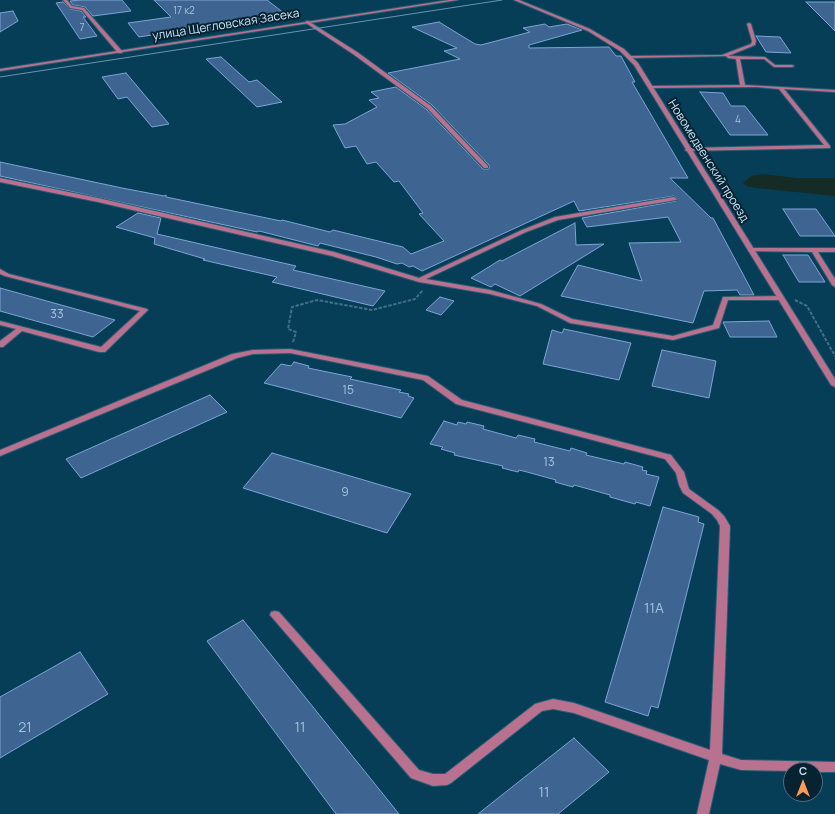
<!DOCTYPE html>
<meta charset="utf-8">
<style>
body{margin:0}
#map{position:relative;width:835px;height:814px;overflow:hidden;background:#063e57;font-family:Manrope,sans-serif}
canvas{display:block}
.north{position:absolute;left:783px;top:762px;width:40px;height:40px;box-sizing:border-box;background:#072331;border:1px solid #527080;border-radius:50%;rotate:0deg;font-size:11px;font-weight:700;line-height:16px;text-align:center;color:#c3e3f6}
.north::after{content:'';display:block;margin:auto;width:14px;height:18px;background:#fe9c57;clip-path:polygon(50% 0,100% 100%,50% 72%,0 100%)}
</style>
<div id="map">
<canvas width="835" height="814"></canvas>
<div class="north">С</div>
</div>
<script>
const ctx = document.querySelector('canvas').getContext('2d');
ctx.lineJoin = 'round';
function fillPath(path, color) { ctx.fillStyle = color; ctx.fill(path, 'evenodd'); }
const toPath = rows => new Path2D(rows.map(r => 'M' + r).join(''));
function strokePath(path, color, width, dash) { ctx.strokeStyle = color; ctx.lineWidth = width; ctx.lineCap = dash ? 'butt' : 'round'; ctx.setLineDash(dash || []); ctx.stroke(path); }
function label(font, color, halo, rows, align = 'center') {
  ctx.font = font + ' Manrope,sans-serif'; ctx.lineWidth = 4; ctx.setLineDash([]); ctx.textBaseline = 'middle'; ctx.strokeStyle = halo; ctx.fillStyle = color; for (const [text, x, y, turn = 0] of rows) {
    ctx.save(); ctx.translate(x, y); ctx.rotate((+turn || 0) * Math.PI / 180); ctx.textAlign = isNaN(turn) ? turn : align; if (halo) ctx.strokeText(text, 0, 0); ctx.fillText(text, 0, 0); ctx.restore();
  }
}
fillPath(toPath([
 [763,174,796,178,835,178,835,196,757,188,746,186,743,183,751,176]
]), '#152b25');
const building = toPath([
 [81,0,122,0,131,11,93,16,85,7,73,5,70,1,81,0],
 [154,0,267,0,289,17,268,20,271,22,187,34,184,30,139,37,128,23,171,17,154,0],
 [63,2,70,9,81,11,86,17,83,17,97,36,80,39,56,3,63,2],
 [806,2,835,2,835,31,806,2],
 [13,11,18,21,0,32,0,13,13,11],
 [439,22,475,44,481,45,530,32,523,28,545,24,549,27,567,24,582,30,529,45,529,48,609,47,616,56,621,56,635,82,632,82,688,178,670,178,711,218,713,218,754,295,740,295,737,290,704,291,693,323,561,296,578,265,642,281,629,243,681,242,668,217,587,227,582,218,676,201,678,199,674,196,579,211,574,201,422,271,413,266,409,267,402,263,397,264,376,257,320,243,318,246,259,231,257,232,0,176,0,162,122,188,164,196,166,195,166,197,281,221,282,220,330,232,333,230,403,247,411,254,444,241,419,214,423,213,399,181,394,182,376,162,367,164,356,146,345,148,333,125,345,124,377,107,369,100,379,98,371,92,396,87,426,109,483,169,489,169,489,165,432,105,388,73,460,59,444,51,457,48,412,27,439,22],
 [756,36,780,37,791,53,766,52,756,36],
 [221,57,249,82,257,80,282,102,257,107,206,59,221,57],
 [126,73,169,124,152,127,127,97,118,99,102,77,126,73],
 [700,92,723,93,731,106,745,106,768,135,730,135,700,92],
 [783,209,816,209,835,236,800,236,783,209],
 [138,213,161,218,157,234,296,266,293,270,385,291,373,306,272,282,277,277,203,260,205,259,154,244,155,238,116,227,138,213],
 [575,223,576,245,604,244,520,296,495,284,491,287,471,278,500,260,502,261,575,223],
 [783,255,808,255,825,282,799,282,783,255],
 [0,288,115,320,93,337,0,311,0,288],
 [440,297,454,301,441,315,426,310,440,297],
 [769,321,777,337,730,337,723,322,769,321],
 [564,329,631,343,619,380,543,364,552,330,562,333,564,329],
 [662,350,716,361,709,398,652,386,662,350],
 [294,362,309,366,308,368,352,377,350,379,401,390,399,392,409,394,408,396,414,398,401,418,264,383,281,364,291,366,294,362],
 [210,395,227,412,81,478,66,459,210,395],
 [444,421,457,425,458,422,466,424,467,422,484,426,483,429,516,438,518,435,535,439,534,442,570,451,571,448,587,453,586,455,624,464,625,462,643,467,642,470,647,471,646,474,659,477,650,506,636,502,635,504,610,497,610,495,574,485,573,487,555,482,556,480,527,472,519,470,518,472,502,468,503,466,454,455,455,453,441,449,443,447,430,444,444,421],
 [272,453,357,478,411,494,387,533,243,488,272,453],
 [663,507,699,517,698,522,704,524,658,708,651,706,648,716,605,702,663,507],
 [243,620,399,814,336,814,207,641,243,620],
 [80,652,108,694,0,758,0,697,80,652],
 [574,738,609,772,558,814,478,814,574,738]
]);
fillPath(building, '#3e6492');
strokePath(building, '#7ca5d6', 1);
const service = toPath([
 [63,0,67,0,72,6,84,8,122,51,122,53,118,53,82,10,70,8,63,0],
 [306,21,308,21,357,52,431,106,488,166,488,168,484,168,427,108,353,54,306,23,306,21],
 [749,23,751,24,756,41,755,45,728,56,765,57,775,65,792,65,794,66,792,67,774,67,764,59,740,59,745,85,835,90,835,92,784,89,830,146,830,148,686,151,685,150,688,148,824,145,779,89,756,87,650,88,648,87,650,86,740,85,736,59,728,58,726,56,629,58,627,57,629,56,722,55,751,44,752,41,747,24,749,23],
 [0,178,98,198,334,252,419,278,522,230,555,217,674,197,677,199,676,200,558,220,526,232,426,279,490,290,541,304,572,319,673,336,713,325,723,297,780,296,783,298,780,300,728,300,719,328,673,340,570,323,537,306,490,294,419,282,332,256,98,202,0,182,0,178],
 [750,248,835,248,835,252,818,252,835,279,835,287,832,285,812,252,748,251,748,249,750,248],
 [0,269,9,274,147,309,148,310,105,352,99,352,22,331,3,347,0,347,0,341,16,329,0,325,0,321,101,347,140,311,5,276,0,274,0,269],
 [290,349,428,376,462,400,671,455,684,472,689,489,718,510,724,516,730,526,722,754,741,760,835,762,835,772,815,772,815,770,791,770,791,771,741,770,720,764,709,814,697,814,709,760,574,713,553,709,542,711,451,783,447,785,433,786,411,778,270,615,271,612,275,611,279,612,419,770,433,774,445,774,535,704,553,699,574,703,710,750,720,526,717,520,712,514,683,493,679,485,676,473,665,459,456,404,423,380,290,353,253,354,237,358,0,456,0,450,232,354,253,350,290,349]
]);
const tertiary = toPath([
 [449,0,458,0,0,71,0,69,449,0],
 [514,0,519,0,590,29,624,49,638,63,835,379,835,387,831,385,634,65,620,51,588,31,514,0]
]);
strokePath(service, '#285c74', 2);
strokePath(tertiary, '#285c74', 2);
strokePath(toPath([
 [795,300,807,306,835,356],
 [293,342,296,332,288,329,292,307,317,300,372,310,415,299,423,290]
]), '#407188', 2, [3.5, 1.5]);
fillPath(service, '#b8718e');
fillPath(tertiary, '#b8718e');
strokePath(toPath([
 [0,77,502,0]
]), '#6a95ab', 1);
label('10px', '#a2c3dd', null, [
 ["17 к2",184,11],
 ["7",82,28],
 ["4",738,120]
]);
label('12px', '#c3e3f6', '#072331', [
 ["улица Щегловская Засека",226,25,-9],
 ["Новомедвенский проезд",708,161,58]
]);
label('12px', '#a2c3dd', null, [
 ["33",57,315],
 ["15",348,391],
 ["13",549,463],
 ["9",345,493]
]);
label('14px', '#a2c3dd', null, [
 ["11А",654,609],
 ["21",25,728],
 ["11",300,728],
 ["11",544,793]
]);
</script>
